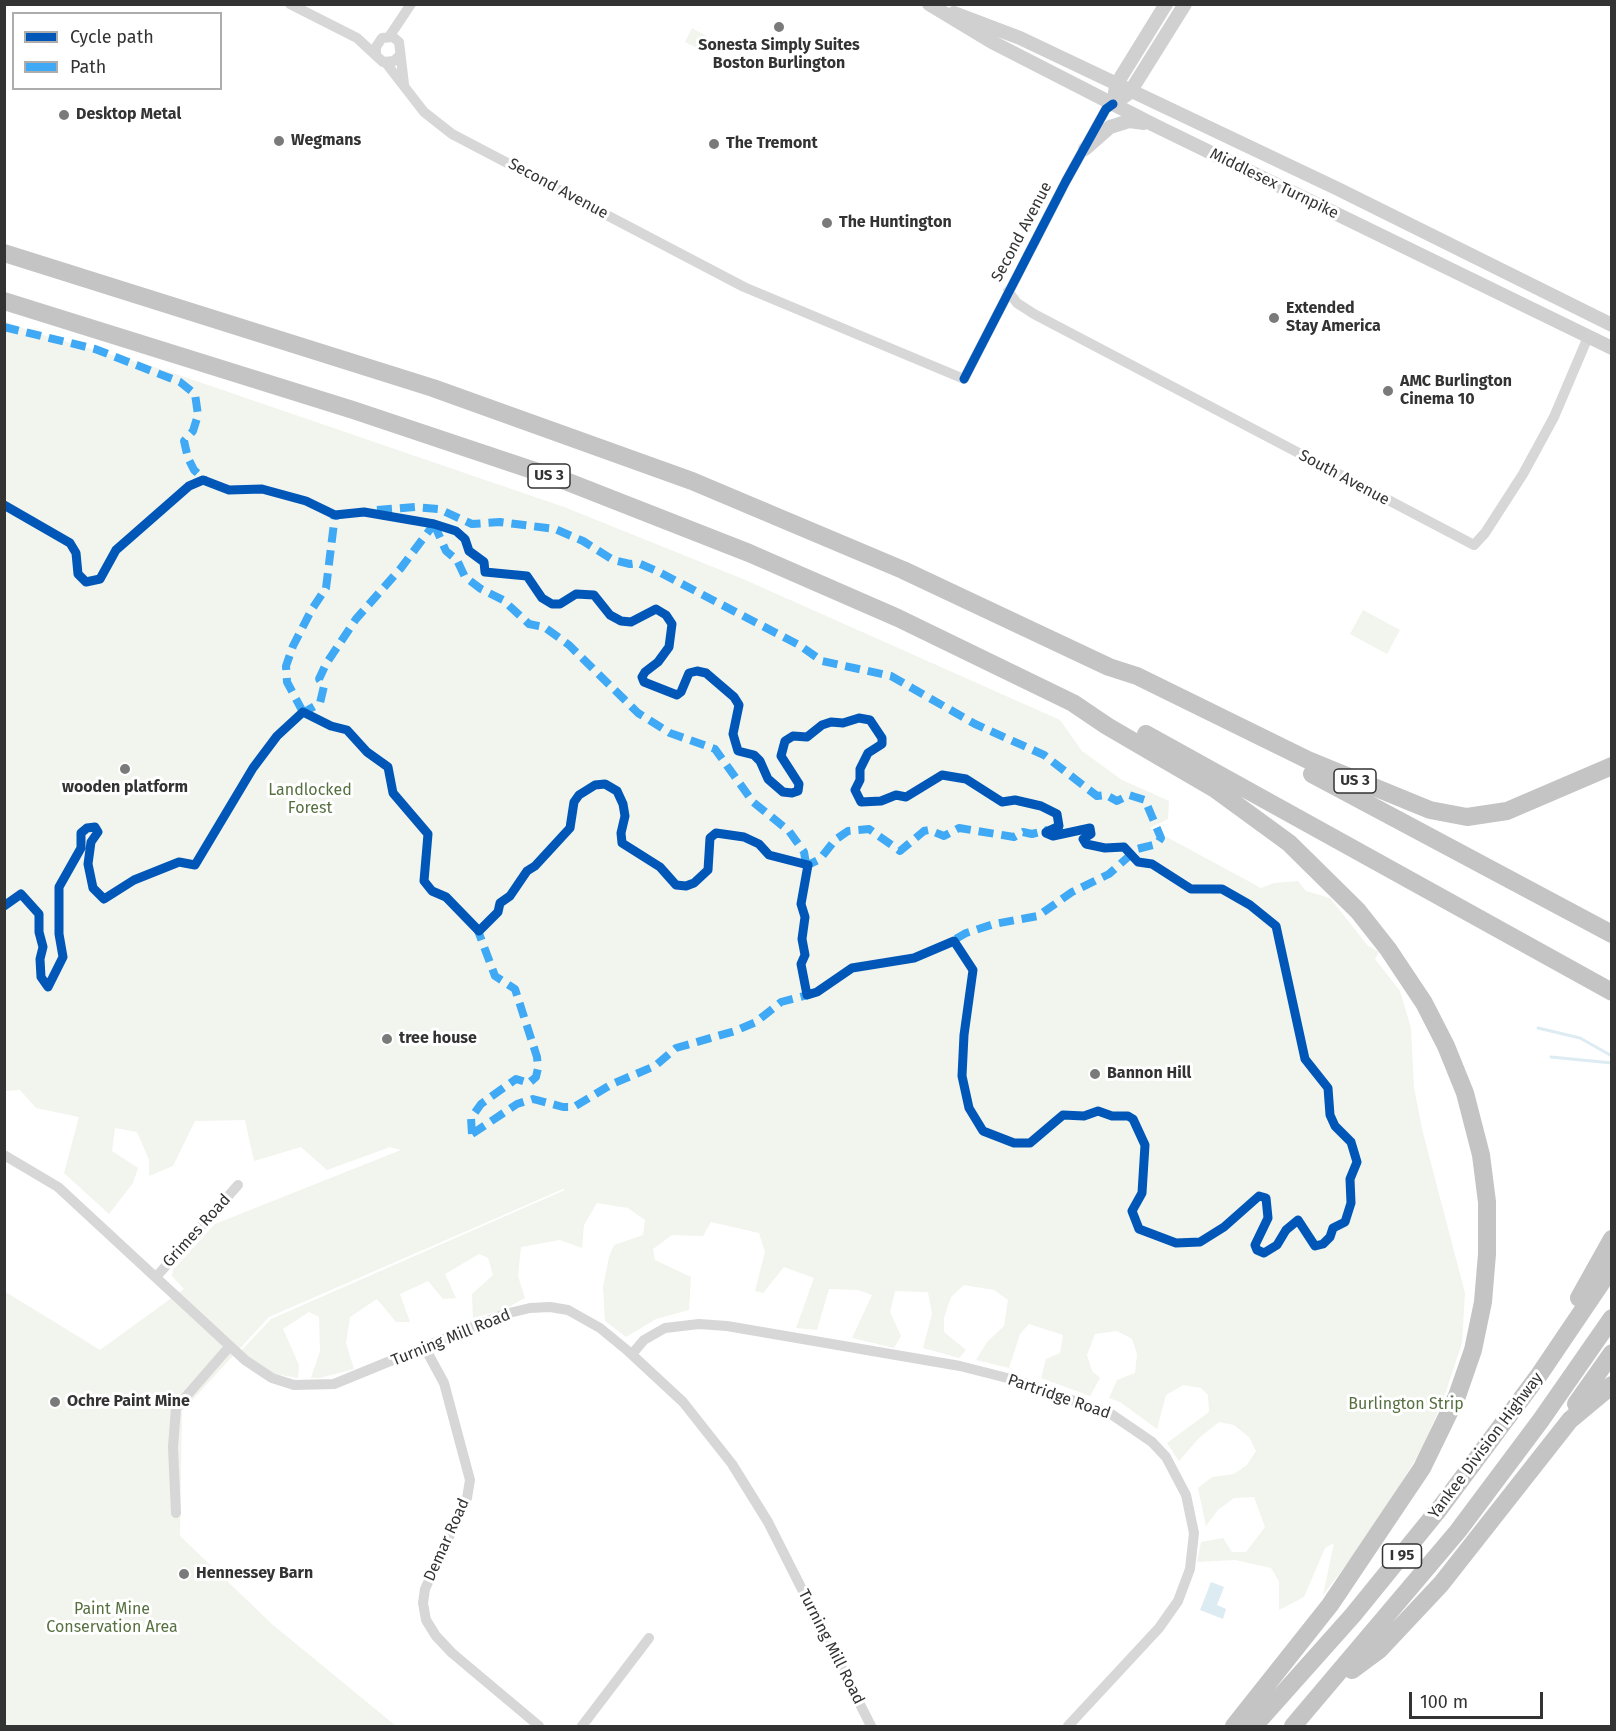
<!DOCTYPE html>
<style>
body{margin:0}
#map{position:relative;width:1616px;height:1731px;overflow:hidden;background:#fff;font-family:"Fira Sans",sans-serif}
canvas{display:block}
.frame{position:absolute;inset:0;border:6px solid #333;pointer-events:none}
.legend{position:absolute;left:12px;top:12px;width:210px;height:78px;box-sizing:border-box;background:#fff;border:2px solid #adadad;margin:0;padding:8px 10px;list-style:none;font-size:18px;color:#333}
.legend li{display:flex;align-items:center;gap:12px;height:30px}
.legend b{width:30px;border:2px solid #adadad}
.scale{position:absolute;left:1409px;top:1692px;width:134px;height:27px;box-sizing:border-box;border:3px solid #333;border-top:0;padding-left:8px;font-size:18px;line-height:21px;white-space:nowrap;color:#333;-webkit-text-stroke:4px #fff;paint-order:stroke}
</style>
<div id="map">
<canvas width="1616" height="1731"></canvas>
<div class="frame"></div>
<ul class="legend">
<li><b style="height:8px;background:#0057b8"></b>Cycle path</li>
<li><b style="height:8px;background:#3fa9f5"></b>Path</li>
</ul>
<div class="scale">100 m</div>
</div>
<script>
const ctx = document.querySelector('canvas').getContext('2d');
ctx.lineJoin = 'round';
function fillPath(path, color) { ctx.fillStyle = color; ctx.fill(path, 'evenodd'); }
const toPath = rows => new Path2D(rows.map(r => 'M' + r).join(''));
function strokePath(path, color, width, dash) { ctx.strokeStyle = color; ctx.lineWidth = width; ctx.lineCap = dash ? 'butt' : 'round'; ctx.setLineDash(dash || []); ctx.stroke(path); }
function label(font, color, halo, rows, align = 'center') {
  ctx.font = font + ' "Fira Sans",sans-serif'; ctx.lineWidth = 6; ctx.setLineDash([]); ctx.textBaseline = 'middle'; ctx.strokeStyle = halo; ctx.fillStyle = color; for (const [text, x, y, turn = 0] of rows) {
    ctx.save(); ctx.translate(x, y); ctx.rotate((+turn || 0) * Math.PI / 180); ctx.textAlign = isNaN(turn) ? turn : align; if (halo) ctx.strokeText(text, 0, 0); ctx.fillText(text, 0, 0); ctx.restore();
  }
}
fillPath(toPath([
 [692,28,706,36,699,49,685,42],
 [5,321,33,332,167,371,564,507,743,579,1060,720,1082,751,1122,780,1169,801,1168,819,1150,828,1261,888,1274,883,1298,881,1306,891,1330,898,1368,946,1379,952,1375,959,1400,991,1411,1028,1414,1088,1423,1133,1465,1293,1462,1343,1443,1400,1423,1447,1371,1532,1323,1595,1334,1543,1325,1548,1304,1597,1279,1610,1279,1581,1271,1568,1235,1560,1197,1562,1201,1542,1223,1538,1232,1552,1246,1552,1265,1527,1254,1497,1234,1498,1218,1510,1206,1526,1198,1488,1212,1477,1234,1474,1247,1465,1256,1451,1249,1437,1234,1425,1219,1422,1199,1438,1179,1461,1167,1443,1209,1412,1208,1395,1201,1388,1183,1385,1166,1395,1157,1429,1120,1402,1109,1398,1117,1380,1135,1373,1137,1354,1132,1339,1117,1331,1095,1334,1087,1355,1092,1371,1100,1378,1090,1396,1041,1378,1046,1359,1060,1353,1063,1335,1029,1324,1020,1334,1009,1368,976,1360,987,1342,1004,1326,1008,1300,994,1290,964,1285,951,1297,944,1318,944,1332,966,1350,959,1358,923,1348,932,1314,928,1292,895,1291,890,1312,901,1336,894,1348,852,1338,872,1295,858,1290,829,1289,817,1330,796,1328,814,1278,784,1267,763,1293,755,1291,765,1252,759,1233,711,1222,703,1236,672,1235,653,1249,655,1260,691,1277,689,1310,656,1319,626,1337,605,1321,603,1287,609,1257,614,1245,643,1235,645,1220,628,1208,597,1203,584,1225,582,1248,560,1240,521,1247,518,1276,525,1298,503,1310,473,1318,472,1294,493,1275,488,1258,479,1254,445,1274,456,1298,443,1299,428,1281,400,1294,410,1322,396,1322,377,1299,350,1317,346,1343,354,1369,320,1378,311,1378,320,1351,319,1317,309,1312,283,1329,299,1365,298,1378,275,1374,241,1351,271,1319,565,1190,563,1189,269,1317,182,1411,180,1536,273,1625,396,1726,5,1726,4,1291,100,1350,184,1289,172,1276,173,1270,215,1224,401,1150,390,1147,327,1170,301,1147,254,1161,245,1120,195,1121,173,1166,149,1176,149,1160,137,1132,115,1128,112,1151,138,1168,133,1183,109,1214,64,1173,79,1117,36,1108,20,1090,5,1091],
 [1363,610,1400,630,1387,654,1350,634]
]), '#f1f5ed');
fillPath(toPath([
 [1211,1582,1224,1587,1217,1605,1226,1609,1223,1619,1200,1610]
]), '#ddebf3');
strokePath(toPath([
 [1538,1028,1580,1038,1612,1056],
 [1551,1057,1612,1063]
]), '#ddebf3', 3);
strokePath(toPath([
 [290,4,357,38,383,62,394,61,400,55],
 [389,37,411,4],
 [376,54,376,47,382,38,393,37,399,42,404,84],
 [386,63,424,112,452,134,744,287,964,379,1066,181,1106,109,1113,104],
 [1008,291,1017,303,1034,314,1474,545,1485,533,1523,474,1554,417,1588,337],
 [4,1155,58,1187,245,1360,272,1378,294,1385,334,1384,505,1314,530,1308,550,1307,568,1310,600,1328,628,1351,683,1402,732,1464,768,1522,871,1726],
 [156,1277,238,1185],
 [425,1348,444,1383,470,1480,467,1498,425,1589,423,1603,426,1620,436,1636,452,1653,539,1726],
 [632,1354,644,1340,665,1328,699,1324,727,1326,960,1366,1015,1380,1111,1414,1152,1442,1166,1457,1186,1495,1194,1533,1190,1569,1178,1601,1159,1628,1068,1726],
 [176,1513,173,1447,176,1408,230,1346],
 [582,1726,649,1638]
]), '#d7d7d7', 10);
strokePath(toPath([
 [929,4,992,42,1154,125,1612,348],
 [954,13,1020,38,1338,189,1612,325],
 [1115,93,1116,85,1166,4],
 [1125,96,1130,92,1185,4],
 [1085,149,1110,127,1129,121,1144,123]
]), '#d0d0d0', 14);
strokePath(toPath([
 [4,253,433,388,692,481,903,570,1109,667,1137,676,1308,760,1430,810,1467,817,1507,811,1612,766],
 [4,301,353,410,568,482,749,553,898,618,1073,703,1107,726,1215,789,1289,843,1358,911,1388,949,1424,1003,1446,1046,1465,1093,1481,1155,1487,1202,1487,1254,1483,1302,1473,1350,1457,1396,1422,1468,1330,1605,1234,1726],
 [1146,734,1612,992],
 [1312,774,1612,934],
 [1579,1298,1612,1239],
 [1576,1404,1612,1353],
 [1352,1670,1379,1650,1441,1584,1570,1420,1612,1385],
 [1254,1726,1353,1615,1440,1508,1539,1375,1612,1267],
 [1293,1726,1458,1531,1541,1420,1612,1318]
]), '#c4c4c4', 18);
strokePath(toPath([
 [4,327,95,349,180,382,195,394,198,415,193,431,184,441,188,458,194,470,207,482],
 [377,510,415,507,439,509,472,524,500,522,555,529,583,541,613,560,630,564,638,563,659,572,799,645,822,661,891,676,975,724,1044,755,1097,796,1106,795,1117,801,1129,795,1145,800,1161,838,1157,844,1137,849,1109,874,1072,892,1038,916,994,924,966,933,950,942],
 [434,524,446,551,457,560,465,577,481,589,503,600,529,624,544,627,569,645,638,713,670,733,715,749,753,802,789,831,804,852,807,869],
 [303,712,287,682,286,666,293,646,312,609,326,588,335,515],
 [301,714,320,703,324,686,319,679,326,664,356,619,401,568,437,520],
 [803,864,808,865,820,859,835,840,848,831,869,829,900,851,924,831,929,830,944,836,959,828,1014,837,1023,832,1032,834,1048,830],
 [472,1134,517,1104,533,1099,563,1107,574,1107,612,1084,655,1066,676,1048,735,1031,756,1022,781,1002,812,994],
 [472,1134,471,1118,481,1104,516,1079,529,1083,536,1077,538,1068,537,1057,515,989,495,976,477,928]
]), '#3fa9f5', 8, [15, 8]);
strokePath(toPath([
 [964,379,1066,181,1106,109,1113,104],
 [4,505,70,543,76,553,78,574,86,582,100,579,116,550,189,486,203,480,229,490,262,489,306,501,335,515,364,512,434,524,456,531,465,539,469,551,484,562,485,572,527,576,542,598,552,604,560,604,576,594,594,595,610,615,621,621,631,622,656,609,666,615,672,624,669,647,658,662,645,672,642,677,644,682,677,695,681,692,689,673,697,671,706,673,734,697,739,705,733,734,738,751,754,755,760,761,768,779,783,792,792,793,798,791,799,784,781,756,785,741,793,736,807,737,822,725,831,722,843,723,859,718,870,720,882,738,882,744,868,753,860,769,860,780,855,790,861,802,881,801,896,795,906,797,942,775,966,779,1002,802,1015,800,1041,806,1057,814,1059,826,1046,832],
 [4,906,21,894,39,914,39,932,43,947,40,959,41,977,48,987,63,957,59,934,59,887,81,848,81,833,87,828,95,827,98,832,91,842,88,864,93,888,104,899,134,880,179,862,195,865,253,768,277,736,303,712,331,726,347,730,367,752,388,767,393,793,428,834,424,881,432,891,446,897,479,931,498,912,500,903,510,896,527,871,535,866,570,828,574,802,579,795,595,785,605,784,617,791,623,804,625,816,621,833,622,843,660,867,676,885,686,886,694,883,708,870,710,838,716,833,744,837,759,844,769,855,808,865,801,904,805,917,802,939,805,955,801,964,807,995,817,992,852,968,914,958,954,941,973,970,964,1035,962,1076,969,1108,983,1131,1014,1143,1030,1143,1063,1115,1084,1116,1098,1111,1112,1116,1128,1116,1133,1119,1145,1145,1142,1193,1132,1211,1139,1229,1176,1243,1200,1242,1224,1227,1259,1196,1266,1198,1268,1218,1255,1245,1257,1250,1264,1253,1277,1245,1286,1230,1298,1220,1315,1246,1323,1244,1330,1237,1333,1228,1345,1222,1351,1203,1350,1179,1357,1162,1351,1142,1335,1126,1330,1115,1328,1088,1305,1059,1276,926,1250,905,1222,889,1191,889,1152,864,1138,862,1124,847,1105,848,1086,844,1083,839,1091,834,1090,828,1053,836,1046,833]
]), '#0057b8', 9);
for (const [x, y, r, color] of [
 [779,27,6,"#7a7a7a"],
 [64,115,6,"#7a7a7a"],
 [279,141,6,"#7a7a7a"],
 [714,144,6,"#7a7a7a"],
 [827,223,6,"#7a7a7a"],
 [1274,318,6,"#7a7a7a"],
 [1388,391,6,"#7a7a7a"],
 [125,769,6,"#7a7a7a"],
 [387,1039,6,"#7a7a7a"],
 [1095,1074,6,"#7a7a7a"],
 [55,1402,6,"#7a7a7a"],
 [184,1574,6,"#7a7a7a"]
]) { const dot = new Path2D(); dot.arc(x, y, r, 0, 2 * Math.PI); ctx.fillStyle = color; ctx.fill(dot); strokePath(dot, '#fff', 2); }
for (const [x, y, w] of [
 [549,476,42],
 [1355,781,42],
 [1402,1556,39]
]) { const box = new Path2D(); box.roundRect(x - w / 2, y - 12, w, 24, 4.5); ctx.fillStyle = '#fff'; ctx.fill(box); strokePath(box, '#333', 1.5); }
label('bold 15px', '#333', null, [
 ["US 3",549,476],
 ["US 3",1355,781],
 ["I 95",1402,1556]
]);
label('bold 16px', '#333', '#fff', [
 ["Sonesta Simply Suites",779,46,"center"],
 ["Boston Burlington",779,64,"center"],
 ["Desktop Metal",76,115],
 ["Wegmans",291,141],
 ["The Tremont",726,144],
 ["The Huntington",839,223],
 ["Extended",1286,309],
 ["Stay America",1286,327],
 ["AMC Burlington",1400,382],
 ["Cinema 10",1400,400],
 ["wooden platform",125,788,"center"],
 ["tree house",399,1039],
 ["Bannon Hill",1107,1074],
 ["Ochre Paint Mine",67,1402],
 ["Hennessey Barn",196,1574]
], 'left');
label('16px', '#333', '#fff', [
 ["Middlesex Turnpike",1274,184,26],
 ["Second Avenue",558,189,28],
 ["Second Avenue",1022,232,-62],
 ["South Avenue",1344,478,28],
 ["Grimes Road",197,1231,-48],
 ["Turning Mill Road",451,1338,-22],
 ["Partridge Road",1059,1397,19],
 ["Yankee Division Highway",1486,1446,-53],
 ["Demar Road",447,1540,-66],
 ["Turning Mill Road",831,1647,63]
]);
label('16px', '#56703f', '#fff', [
 ["Landlocked",310,791],
 ["Forest",310,809],
 ["Burlington Strip",1406,1405],
 ["Paint Mine",112,1610],
 ["Conservation Area",112,1628]
]);
</script>
